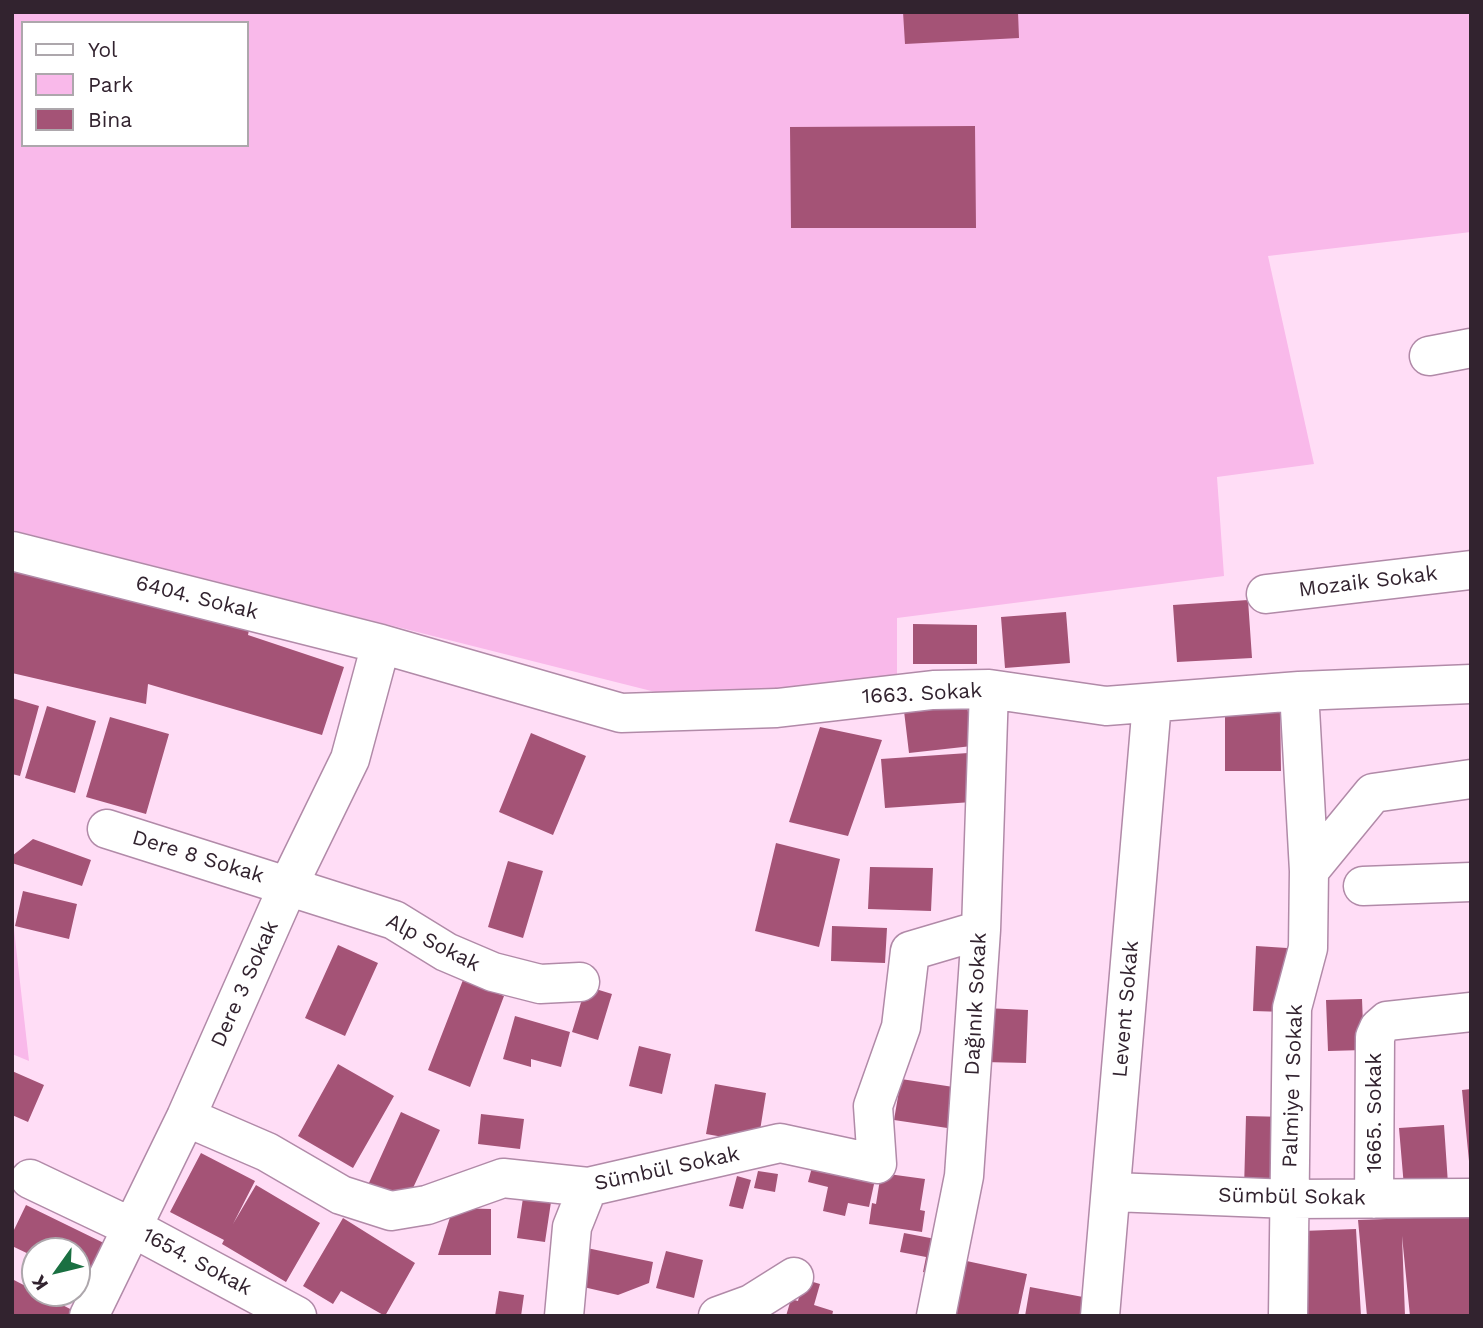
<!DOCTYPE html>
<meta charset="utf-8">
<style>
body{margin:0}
#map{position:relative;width:1483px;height:1328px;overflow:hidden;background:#ffddf6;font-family:"Work Sans",sans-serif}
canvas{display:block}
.frame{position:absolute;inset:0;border:14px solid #32232f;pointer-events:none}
.legend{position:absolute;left:21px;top:21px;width:228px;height:126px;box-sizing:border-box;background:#fff;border:2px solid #ada7ac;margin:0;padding:9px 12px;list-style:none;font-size:21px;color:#32232f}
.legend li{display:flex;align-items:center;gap:14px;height:35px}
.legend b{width:35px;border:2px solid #ada7ac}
.north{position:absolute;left:21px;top:1237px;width:70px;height:70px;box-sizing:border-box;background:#fff;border:2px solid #ada7ac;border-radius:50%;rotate:236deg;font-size:19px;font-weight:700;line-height:28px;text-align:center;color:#32232f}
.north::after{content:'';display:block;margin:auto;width:24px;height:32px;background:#1a7042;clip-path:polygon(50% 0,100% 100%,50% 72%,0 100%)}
</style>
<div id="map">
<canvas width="1483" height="1328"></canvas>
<div class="frame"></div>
<ul class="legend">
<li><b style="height:9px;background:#fff"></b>Yol</li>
<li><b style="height:19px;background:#f9b9ea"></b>Park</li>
<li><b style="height:19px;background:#a45376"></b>Bina</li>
</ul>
<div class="north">K</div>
</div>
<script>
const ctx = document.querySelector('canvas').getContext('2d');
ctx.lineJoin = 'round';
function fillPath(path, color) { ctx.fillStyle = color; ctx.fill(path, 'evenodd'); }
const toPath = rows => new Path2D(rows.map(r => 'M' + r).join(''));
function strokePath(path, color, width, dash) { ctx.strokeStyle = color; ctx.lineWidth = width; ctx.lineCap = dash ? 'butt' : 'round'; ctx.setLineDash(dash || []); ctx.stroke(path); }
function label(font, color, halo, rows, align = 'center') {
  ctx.font = font + ' "Work Sans",sans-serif'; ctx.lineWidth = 7; ctx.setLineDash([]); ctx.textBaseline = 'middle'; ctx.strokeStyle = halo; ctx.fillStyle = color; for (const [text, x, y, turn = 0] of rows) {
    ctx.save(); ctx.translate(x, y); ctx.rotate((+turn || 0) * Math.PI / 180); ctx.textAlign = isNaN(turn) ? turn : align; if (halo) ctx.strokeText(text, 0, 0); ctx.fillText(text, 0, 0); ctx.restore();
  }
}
fillPath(toPath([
 [12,12,1471,12,1471,232,1268,256,1314,464,1217,477,1224,576,897,618,897,680,699,703,12,530],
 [23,23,247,23,247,145,23,145],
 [12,912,29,1061,12,1054]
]), '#f9b9ea');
fillPath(toPath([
 [903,12,1018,12,1019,38,905,44],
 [975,126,976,228,791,228,790,127],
 [30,571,250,625,248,635,344,667,322,735,148,684,146,704,12,673,12,572,29,575],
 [1248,600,1252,658,1177,662,1173,605],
 [1066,612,1070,663,1005,668,1001,617],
 [913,624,977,625,977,664,913,664],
 [12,698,39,706,20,776,12,774],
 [1225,701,1280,701,1281,771,1225,771],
 [967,704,972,746,909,753,904,711],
 [47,706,96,721,75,793,25,778],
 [110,717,169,734,146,814,86,797],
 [820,727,882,740,848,836,789,822],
 [531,733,586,756,553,835,499,812],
 [968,753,972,802,885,808,881,759],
 [33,839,91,860,82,886,12,863,12,856],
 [776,843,840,859,819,947,755,931],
 [508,861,543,871,523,938,488,927],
 [870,867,933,868,931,911,868,909],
 [23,891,77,904,69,939,15,926],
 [832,926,887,928,885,963,831,961],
 [338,945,378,963,345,1036,305,1018],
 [1256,946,1287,948,1285,1012,1253,1011],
 [463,980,504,996,470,1087,428,1070],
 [586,986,612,994,598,1040,572,1032],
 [1362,999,1364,1050,1328,1051,1326,1000],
 [985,1008,1028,1010,1026,1063,984,1062],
 [515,1016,570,1032,561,1067,531,1059,531,1067,503,1059],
 [639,1046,671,1054,662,1094,629,1086],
 [338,1064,394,1096,353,1168,298,1136],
 [12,1071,44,1085,28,1122,12,1115],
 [901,1079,960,1088,954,1129,894,1120],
 [715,1084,766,1093,758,1143,706,1134],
 [1471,1089,1471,1161,1469,1161,1462,1090],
 [401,1112,440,1130,406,1203,368,1185],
 [481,1114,524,1119,520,1149,478,1144],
 [1246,1116,1286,1117,1283,1190,1244,1189],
 [1444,1125,1448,1184,1404,1187,1399,1128],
 [201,1153,255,1181,233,1224,256,1185,320,1223,286,1282,222,1244,224,1240,170,1212],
 [814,1160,876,1175,869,1207,848,1203,845,1216,823,1211,828,1187,808,1182],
 [758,1171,778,1174,775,1192,754,1188],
 [881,1173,925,1179,920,1210,925,1211,922,1232,869,1224,872,1203,876,1204],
 [737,1176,751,1180,743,1209,729,1206],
 [523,1198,551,1202,545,1242,517,1238],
 [26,1205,112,1247,94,1286,77,1278,77,1251,35,1251,35,1257,12,1246,12,1234],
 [453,1208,491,1209,491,1255,438,1255],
 [1471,1216,1471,1316,1410,1316,1402,1236,1405,1316,1367,1316,1358,1220],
 [343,1218,415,1263,385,1316,341,1291,333,1304,303,1286],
 [1356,1229,1361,1316,1306,1316,1302,1231],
 [904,1233,946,1241,939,1275,923,1272,926,1257,900,1252],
 [587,1248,653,1262,649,1283,618,1295,579,1286],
 [666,1251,703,1260,694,1298,656,1288],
 [962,1260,1027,1274,1018,1316,950,1316],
 [12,1279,76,1312,74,1316,12,1316],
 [803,1279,820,1284,814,1305,833,1311,832,1316,786,1316,791,1299,798,1301],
 [1030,1287,1083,1297,1080,1316,1025,1316],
 [499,1291,524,1295,521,1316,495,1316]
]), '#a45376');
const minor = toPath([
 [1429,356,1471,348],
 [12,551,381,644,621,713,777,708,933,690,989,689,1106,706,1299,691,1471,684],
 [1266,594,1471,570],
 [107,829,394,920,446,952,493,972,540,984,580,982],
 [1309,871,1373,793,1471,779],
 [1363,886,1471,882],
 [186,1117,267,1152,341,1195,391,1211,427,1205,503,1178,588,1187,780,1143,877,1164,873,1106,901,1027,910,951,981,930],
 [30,1179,133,1228,297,1316],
 [1113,1192,1290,1199,1471,1198],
 [1374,1199,1375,1037,1379,1028,1387,1021,1471,1012],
 [89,1316,186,1117,289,884,350,759,381,644],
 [564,1316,572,1227,588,1187],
 [718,1316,751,1304,794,1277],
 [936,1316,964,1176,981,930,989,689],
 [1100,1316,1152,703],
 [1288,1316,1292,1008,1308,948,1309,871,1299,691]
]);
strokePath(minor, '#b18aa8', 41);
strokePath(minor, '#fff', 38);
label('21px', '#32232f', '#fff', [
 ["Mozaik Sokak",1368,582,-7],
 ["6404. Sokak",197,598,14],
 ["1663. Sokak",922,694,-3],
 ["Dere 8 Sokak",198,857,17],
 ["Alp Sokak",433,943,27],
 ["Dere 3 Sokak",245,984,-66],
 ["Dağınık Sokak",976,1004,-87],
 ["Levent Sokak",1126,1009,-85],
 ["Palmiye 1 Sokak",1293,1086,-88],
 ["1665. Sokak",1375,1113,-90],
 ["Sümbül Sokak",667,1169,-12],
 ["Sümbül Sokak",1292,1197,1],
 ["1654. Sokak",197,1262,28]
]);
</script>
